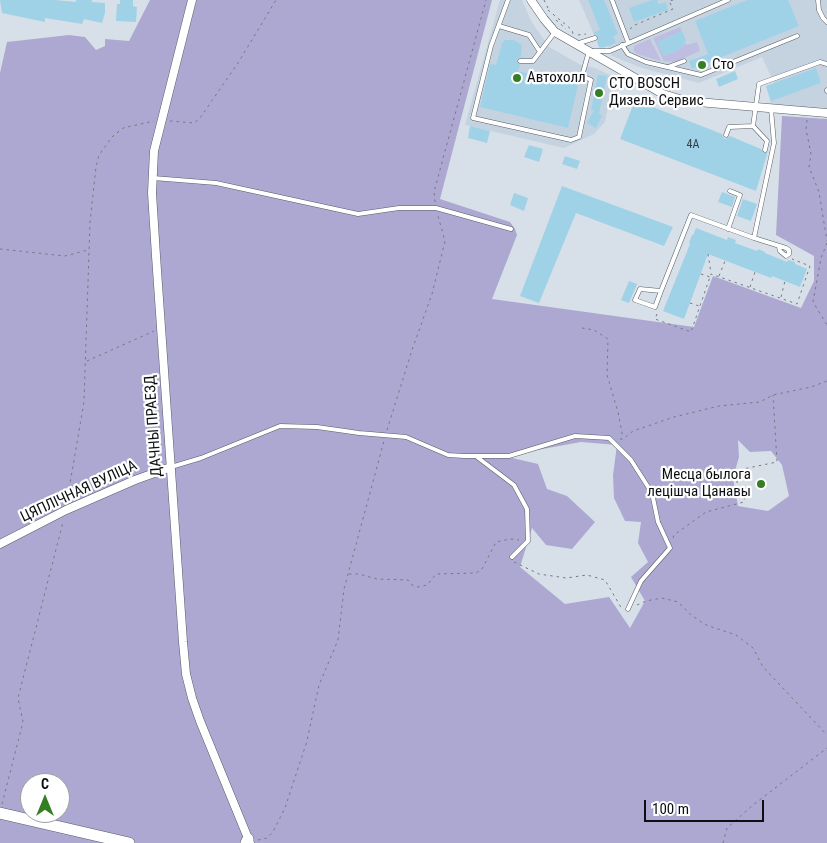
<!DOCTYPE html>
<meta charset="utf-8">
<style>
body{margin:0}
#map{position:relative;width:827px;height:843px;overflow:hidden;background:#d7e0e8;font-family:"Roboto Condensed",sans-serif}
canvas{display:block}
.north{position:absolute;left:20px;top:773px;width:50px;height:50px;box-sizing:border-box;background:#fff;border:1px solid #9e9fa0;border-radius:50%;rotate:0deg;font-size:14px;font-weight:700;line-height:20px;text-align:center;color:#0c0f11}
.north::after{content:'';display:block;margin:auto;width:18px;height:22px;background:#347e24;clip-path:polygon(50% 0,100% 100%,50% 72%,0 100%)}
.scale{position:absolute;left:644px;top:800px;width:120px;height:22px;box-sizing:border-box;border:2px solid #0c0f11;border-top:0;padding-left:6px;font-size:15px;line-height:18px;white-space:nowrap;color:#0c0f11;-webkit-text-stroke:4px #fff;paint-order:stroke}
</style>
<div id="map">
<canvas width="827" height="843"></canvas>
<div class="north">С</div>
<div class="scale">100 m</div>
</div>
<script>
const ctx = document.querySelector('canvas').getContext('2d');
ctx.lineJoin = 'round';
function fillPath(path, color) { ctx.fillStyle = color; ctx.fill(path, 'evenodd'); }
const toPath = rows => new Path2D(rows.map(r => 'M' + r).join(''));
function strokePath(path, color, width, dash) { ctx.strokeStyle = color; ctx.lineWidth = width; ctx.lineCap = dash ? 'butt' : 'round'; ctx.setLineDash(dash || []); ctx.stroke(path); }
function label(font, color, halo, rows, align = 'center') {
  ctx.font = font + ' "Roboto Condensed",sans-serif'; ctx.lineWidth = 4.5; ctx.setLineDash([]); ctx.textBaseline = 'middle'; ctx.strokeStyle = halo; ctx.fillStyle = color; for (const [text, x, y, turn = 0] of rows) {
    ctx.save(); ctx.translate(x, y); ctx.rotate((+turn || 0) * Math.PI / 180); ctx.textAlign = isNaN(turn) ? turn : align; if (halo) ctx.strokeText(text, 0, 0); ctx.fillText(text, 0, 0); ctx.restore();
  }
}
fillPath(toPath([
 [500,0,522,0,531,21,549,47,581,65,595,68,614,77,605,122,594,134,564,148,465,125],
 [579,0,827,0,827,109,771,105,766,86,774,83,762,57,699,83,642,68,612,56,608,46,600,49]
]), '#c5d3e1');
fillPath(toPath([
 [680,27,682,31,658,42,664,56,682,48,685,43,687,45,697,42,700,51,675,62,664,61,653,38],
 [650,39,661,61,637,54,634,51,634,46]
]), '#c0bde2');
fillPath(toPath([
 [150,0,492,0,440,199,510,222,515,229,517,235,492,299,694,327,713,276,801,308,814,281,814,256,776,235,782,116,827,119,827,843,0,843,0,73,7,42,69,35,85,37,96,50,105,46,105,39,129,41],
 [738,440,750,452,771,451,782,465,789,496,768,511,738,506,733,478,739,457],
 [581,442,617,445,613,475,614,498,625,521,641,522,638,543,648,562,631,577,645,601,630,628,609,597,565,604,520,567,532,528,546,545,572,549,595,522,567,496,547,489,538,464,504,456],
 [30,783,60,783,60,813,30,813]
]), '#aca8d2');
fillPath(toPath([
 [0,0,55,0,76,2,76,0,92,0,92,2,105,3,105,13,102,23,84,19,82,24,45,18,45,22,2,13],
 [120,0,133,0,133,6,137,7,136,22,116,21,117,4,120,4],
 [588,0,604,0,618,34,613,36,616,43,605,47,599,47,597,41,598,36,593,33,600,30],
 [652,0,657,0,659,4,666,2,668,10,634,22,629,8],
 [747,0,788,0,799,26,692,69,689,61,708,54,695,21],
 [682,31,686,40,682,48,664,56,657,42],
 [505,40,514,40,522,45,521,57,518,58,516,61,520,65,518,71,578,85,568,128,480,107,490,64,496,65,502,43],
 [816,68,821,83,771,101,766,86],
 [735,71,738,79,719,87,716,79],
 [598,75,607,76,599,114,602,116,596,128,587,123,594,110,591,110],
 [635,100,722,134,723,137,725,139,730,136,761,149,764,153,768,151,756,191,620,139],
 [470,126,490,131,487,143,468,138],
 [529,145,543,149,539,162,524,157],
 [565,156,580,161,577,169,562,164],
 [562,186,673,227,664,246,576,213,539,303,520,296],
 [722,192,735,197,732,207,718,202],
 [514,193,528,198,524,211,510,205],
 [743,199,757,204,751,221,737,216],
 [696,228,727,240,728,237,736,240,735,243,757,251,758,249,765,252,765,253,787,262,788,260,795,262,795,264,807,269,800,287,772,276,771,278,708,254,684,319,663,311,690,244,689,243,692,235,693,235],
 [629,281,637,284,629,303,621,300]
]), '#a0d2e7');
const lane = toPath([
 [508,0,491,46,473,118,571,140,579,137,591,80,582,76,589,51,610,51,728,0],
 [612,0,628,42],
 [818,0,819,10,823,18,827,22],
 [499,26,529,35,540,52],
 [576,44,595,38],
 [622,45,628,54,646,62,701,75,797,36],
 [520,61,533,61,555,32],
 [668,67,684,61],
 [827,91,827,90],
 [753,126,767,141,765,150],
 [726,135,729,127,753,126,759,84,820,62,827,64],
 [153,178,216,183,358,214,399,208,436,208,511,229],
 [728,229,740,195,730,191],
 [754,238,786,248,789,250,789,254,786,256,780,251,779,247],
 [661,291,640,289,635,300,655,307,661,291,691,215,754,238,774,143,771,109],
 [477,457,514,485,527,509,528,541,512,557],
 [171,467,201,458,280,426,317,427,359,433,406,437,448,455,464,456,509,456,575,436,609,438,631,460,652,493,658,522,670,548,641,581,628,609]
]);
const street = toPath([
 [192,0,154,151,152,193,156,256,183,642,186,674,192,698,200,721,250,843],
 [531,0,544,19,555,32,663,94,686,101,827,113],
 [0,544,66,510,135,480,171,467]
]);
const secondary = toPath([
 [0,813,129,843],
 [246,843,248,839]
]);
strokePath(lane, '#555d64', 5);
strokePath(street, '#555d64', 9);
strokePath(secondary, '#555d64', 12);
strokePath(toPath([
 [544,0,549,10],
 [548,10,572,30,573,34],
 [556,20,566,29],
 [630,29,635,25,673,9,669,1,673,0],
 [578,35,586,34],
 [807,120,806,129,811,154,809,167,819,192,827,241],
 [170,121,194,123,200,118,238,63,276,0],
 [435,202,434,192,486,0],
 [827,243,821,258,813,302,827,325],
 [0,249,65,256,88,250],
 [708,254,711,273],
 [701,274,710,277],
 [719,276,725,261],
 [750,287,755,272],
 [781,297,785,281],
 [690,303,699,306],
 [657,314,655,319,691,332,711,274,797,304,810,266,792,259],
 [582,328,594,330,608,339,607,375,618,412,623,438],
 [87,361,154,331],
 [387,430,412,350,432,294,445,241,438,216],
 [620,439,623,439,633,431,674,417,719,406,760,402,773,395,811,387,827,381],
 [67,501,84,402,90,222,96,167,99,155,112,137,123,128,154,121],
 [673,538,674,535,706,512,744,502,745,492,737,483,737,475,743,469,777,462,773,395],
 [514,562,539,574,566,578,587,575,605,580,622,609],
 [349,574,359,574,377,579,408,580,412,585,418,587,427,585,436,574,476,573,482,569,496,542,510,539,519,540],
 [637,605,646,601,662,598,678,602,691,615,706,625,736,635,753,648,763,667,827,735],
 [2,804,23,722,18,698,63,522],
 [258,840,267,838,273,832,285,808,307,741,319,685,338,640,344,589,384,441],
 [723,843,727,828,753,805,827,748]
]), '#747a7f', 1, [2.5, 4]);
strokePath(lane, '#fff', 4);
strokePath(street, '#fff', 8);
strokePath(secondary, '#fff', 11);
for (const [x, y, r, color] of [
 [702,65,5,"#347e24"],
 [517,78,5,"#347e24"],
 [599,93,5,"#347e24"],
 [761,484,5,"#347e24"]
]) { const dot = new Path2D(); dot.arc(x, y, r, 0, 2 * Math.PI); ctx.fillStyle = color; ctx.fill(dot); strokePath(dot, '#fff', 2); }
label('12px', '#314046', null, [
 ["4А",693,145]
]);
label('15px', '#0c0f11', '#fff', [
 ["Сто",712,65],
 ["Автохолл",527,78],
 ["СТО BOSCH",609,84],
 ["Дизель Сервис",609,101],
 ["Месца былога",751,475,"right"],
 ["лецішча Цанавы",751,492,"right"]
], 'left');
label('15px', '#0c0f11', '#fff', [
 ["ДАЧНЫ ПРАЕЗД",154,426,-94],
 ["ЦЯПЛІЧНАЯ ВУЛІЦА",79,492,-25]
]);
</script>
